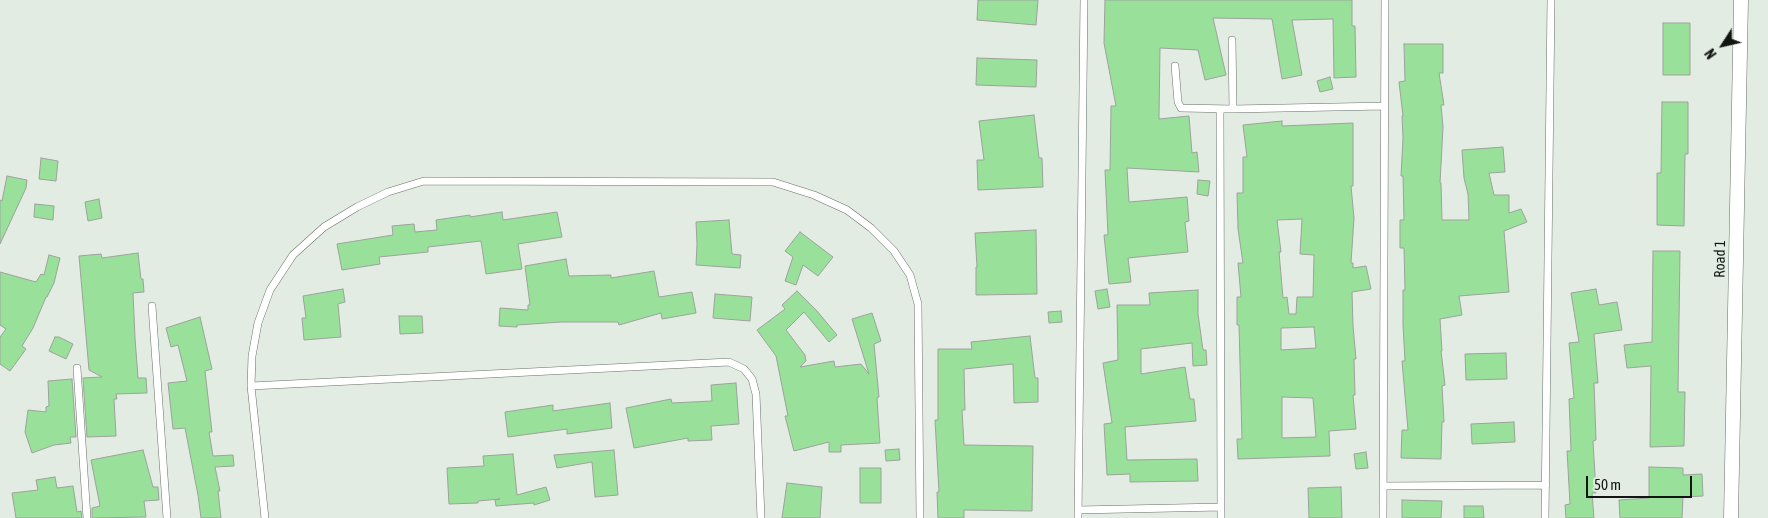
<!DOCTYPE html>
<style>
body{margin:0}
#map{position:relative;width:1768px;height:518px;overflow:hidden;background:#e3ece3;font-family:"Asap Condensed",sans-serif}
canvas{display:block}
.north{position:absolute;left:1698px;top:20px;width:50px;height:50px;-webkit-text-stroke:4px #e3ece3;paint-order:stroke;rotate:235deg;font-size:14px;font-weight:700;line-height:20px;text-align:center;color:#121512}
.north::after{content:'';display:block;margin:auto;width:18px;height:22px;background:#121512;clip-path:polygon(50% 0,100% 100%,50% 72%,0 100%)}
.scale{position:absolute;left:1586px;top:476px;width:106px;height:22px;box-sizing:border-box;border:2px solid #121512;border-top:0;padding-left:6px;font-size:15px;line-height:18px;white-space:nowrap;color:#121512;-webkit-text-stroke:4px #e3ece3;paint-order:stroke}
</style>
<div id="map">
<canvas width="1768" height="518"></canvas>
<div class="north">N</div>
<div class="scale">50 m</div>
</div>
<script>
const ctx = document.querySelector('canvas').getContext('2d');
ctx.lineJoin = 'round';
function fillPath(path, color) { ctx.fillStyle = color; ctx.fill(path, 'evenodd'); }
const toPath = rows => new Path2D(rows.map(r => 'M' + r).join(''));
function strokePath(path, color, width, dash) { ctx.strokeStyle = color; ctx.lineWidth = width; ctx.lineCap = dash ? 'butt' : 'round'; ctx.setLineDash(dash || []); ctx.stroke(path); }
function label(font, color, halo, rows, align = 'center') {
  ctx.font = font + ' "Asap Condensed",sans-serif'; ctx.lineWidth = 4; ctx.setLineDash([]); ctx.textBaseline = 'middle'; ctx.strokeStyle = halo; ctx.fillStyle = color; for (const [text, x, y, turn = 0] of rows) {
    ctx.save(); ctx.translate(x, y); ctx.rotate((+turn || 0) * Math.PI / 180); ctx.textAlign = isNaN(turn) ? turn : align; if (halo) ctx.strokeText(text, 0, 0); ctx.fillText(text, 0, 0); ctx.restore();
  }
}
const building = toPath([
 [978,0,1038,0,1036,25,977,20,978,0],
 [1105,0,1352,0,1352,26,1355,26,1356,77,1334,78,1333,19,1292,20,1302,75,1282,79,1272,19,1213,18,1226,75,1205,80,1198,50,1160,48,1159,119,1189,116,1192,153,1197,152,1199,172,1127,168,1129,202,1187,197,1189,221,1185,222,1188,252,1128,258,1131,282,1109,284,1104,235,1108,235,1105,170,1110,170,1111,106,1116,106,1104,43,1105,0],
 [1663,23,1690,23,1690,75,1663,75,1663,23],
 [1404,44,1443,44,1443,73,1439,73,1444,105,1441,105,1443,127,1440,183,1441,183,1442,220,1469,220,1468,194,1464,178,1462,150,1503,147,1505,172,1489,173,1494,195,1509,195,1509,213,1521,209,1527,222,1504,231,1509,292,1459,296,1462,315,1440,319,1442,351,1441,351,1445,385,1442,386,1444,422,1442,422,1441,459,1401,458,1402,430,1408,430,1402,361,1405,361,1403,325,1403,290,1405,290,1404,248,1400,248,1400,220,1404,220,1403,176,1401,176,1403,138,1402,116,1403,116,1399,82,1405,81,1404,44],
 [977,58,1037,60,1036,87,976,85,977,58],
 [1330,77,1333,89,1320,92,1317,81,1330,77],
 [1662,102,1688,102,1688,154,1685,154,1684,226,1657,225,1657,173,1661,173,1662,102],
 [1034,115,1039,158,1042,158,1043,187,978,190,977,160,984,160,979,121,1034,115],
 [1282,121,1282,126,1353,123,1353,186,1351,186,1354,218,1351,263,1353,263,1353,268,1366,266,1371,289,1352,292,1353,326,1356,359,1354,359,1355,395,1353,395,1356,429,1329,431,1330,456,1238,459,1237,439,1242,439,1239,325,1237,325,1237,297,1241,297,1238,263,1243,263,1238,229,1237,193,1243,193,1243,157,1247,157,1243,125,1282,121],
 [1302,219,1300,254,1314,255,1313,297,1297,297,1296,314,1289,314,1287,297,1283,298,1279,252,1281,252,1277,220,1302,219],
 [1314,327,1316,348,1281,350,1281,328,1314,327],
 [1282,397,1313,398,1316,437,1282,438,1282,397],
 [41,158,58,161,56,181,39,179,41,158],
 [7,176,27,180,26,188,0,244,0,200,2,201,7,176],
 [1198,180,1210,181,1208,196,1197,194,1198,180],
 [99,199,102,218,88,221,85,202,99,199],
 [35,204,54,206,53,220,34,217,35,204],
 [502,212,503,220,557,212,562,237,518,244,522,269,486,274,481,241,428,247,428,252,379,257,380,264,342,270,337,244,393,235,392,226,414,224,415,232,437,230,436,220,470,215,470,217,502,212],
 [729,220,732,254,741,255,740,268,696,265,697,244,696,222,729,220],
 [1036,230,1037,294,976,295,976,267,977,267,975,233,1036,230],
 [800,232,833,257,818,276,803,265,796,285,785,281,793,257,785,251,800,232],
 [1653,251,1680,251,1678,392,1685,392,1684,446,1650,447,1651,366,1627,368,1624,345,1652,342,1653,251],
 [138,253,141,279,143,279,144,292,133,293,135,338,138,378,146,378,147,393,116,394,117,399,114,399,116,436,87,437,83,378,102,377,89,370,79,256,101,254,102,258,138,253],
 [49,255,60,258,54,283,47,297,46,297,33,328,22,346,26,349,10,371,0,364,0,337,6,329,0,325,0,272,36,282,41,274,44,275,49,255],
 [566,259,569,276,611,275,611,278,654,271,659,297,692,292,696,313,662,319,661,313,619,325,618,322,561,322,517,325,517,327,499,326,500,308,528,310,528,305,530,305,525,266,566,259],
 [343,289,345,302,338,304,341,337,304,340,302,318,306,318,303,296,343,289],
 [1107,289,1110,307,1098,309,1095,291,1107,289],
 [1596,289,1599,305,1617,302,1622,330,1594,334,1598,383,1594,383,1596,440,1593,441,1596,493,1592,493,1594,518,1566,518,1565,505,1570,504,1567,451,1571,451,1569,399,1574,398,1569,343,1579,342,1571,293,1596,289],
 [1198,290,1198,314,1203,350,1206,350,1207,365,1193,366,1192,343,1141,349,1141,374,1185,367,1190,399,1194,399,1196,421,1125,427,1127,460,1197,459,1198,481,1130,482,1130,474,1107,475,1104,424,1112,423,1103,363,1118,360,1117,305,1150,305,1149,293,1198,290],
 [797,291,817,311,837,335,829,342,804,312,786,330,805,355,806,361,800,367,834,361,835,367,861,364,869,374,852,319,872,313,881,341,874,344,879,397,877,398,880,443,841,445,841,452,829,452,829,442,794,451,785,416,788,416,776,356,757,330,785,309,782,305,797,291],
 [715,294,752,297,750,321,713,318,715,294],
 [1061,311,1062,322,1049,323,1048,312,1061,311],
 [399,316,422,316,423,333,400,334,399,316],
 [200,317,212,369,205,371,212,432,209,432,213,456,233,455,234,466,215,467,220,491,218,491,221,518,201,518,198,495,185,428,173,429,168,383,187,381,178,345,171,347,166,328,200,317],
 [1030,336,1035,378,1038,378,1038,402,1014,403,1013,364,964,369,965,410,962,410,964,445,1033,446,1032,511,964,510,964,518,938,518,937,492,939,492,935,420,938,420,938,349,972,349,971,342,1030,336],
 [55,337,59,337,73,344,66,359,49,351,55,337],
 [1506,353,1507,379,1466,380,1465,354,1506,353],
 [72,379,76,437,70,437,71,443,54,445,32,453,25,432,28,410,46,412,46,407,49,406,48,381,72,379],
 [736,383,739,424,711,426,712,440,688,441,688,438,634,448,626,408,671,399,672,403,712,401,711,385,736,383],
 [610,403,612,428,567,434,567,429,508,437,505,412,553,405,553,411,610,403],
 [1514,422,1515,442,1472,444,1471,424,1514,422],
 [899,449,900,460,886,461,885,450,899,449],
 [143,450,153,487,158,487,159,500,144,501,146,517,92,518,92,508,100,506,91,460,143,450],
 [614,450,618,495,595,497,592,462,557,468,554,455,614,450],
 [1366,452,1368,468,1356,469,1354,454,1366,452],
 [513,454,517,495,546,487,550,500,534,505,534,503,496,506,495,500,500,499,478,501,478,503,449,504,447,468,484,466,483,456,513,454],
 [1649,467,1683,468,1683,475,1702,474,1703,496,1683,497,1682,518,1620,518,1619,500,1649,498,1649,467],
 [860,468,881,468,881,503,860,503,860,468],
 [55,477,57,488,73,486,77,512,81,511,82,518,16,518,12,493,38,490,36,480,55,477],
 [787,483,822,487,820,518,782,518,787,483],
 [1341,487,1342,518,1309,518,1308,488,1341,487],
 [1402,500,1442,501,1441,518,1402,518,1402,500],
 [1464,506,1483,506,1484,518,1464,518,1464,506]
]);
fillPath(building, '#99e09a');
strokePath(building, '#9ba39b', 1);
const lane = toPath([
 [1232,40,1233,109],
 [1175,66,1178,102,1181,108,1233,109,1385,106],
 [1220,109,1221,518],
 [152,306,167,518],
 [77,368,87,518],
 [251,386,729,362,744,369,752,379,756,394,761,518],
 [1383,486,1546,485],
 [1078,510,1221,507],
 [265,518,251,386,252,356,258,323,270,290,293,255,324,227,357,207,388,192,424,181,773,182,814,195,847,210,871,228,894,251,910,275,918,304,920,518],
 [1078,518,1084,0],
 [1383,518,1385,0],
 [1545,518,1551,0]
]);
const street = toPath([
 [1731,518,1741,0]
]);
strokePath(lane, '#687068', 8);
strokePath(street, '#687068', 15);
strokePath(lane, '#fff', 7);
strokePath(street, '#fff', 14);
label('15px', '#121512', '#e3ece3', [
 ["Road 1",1720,259,-89]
]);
</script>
